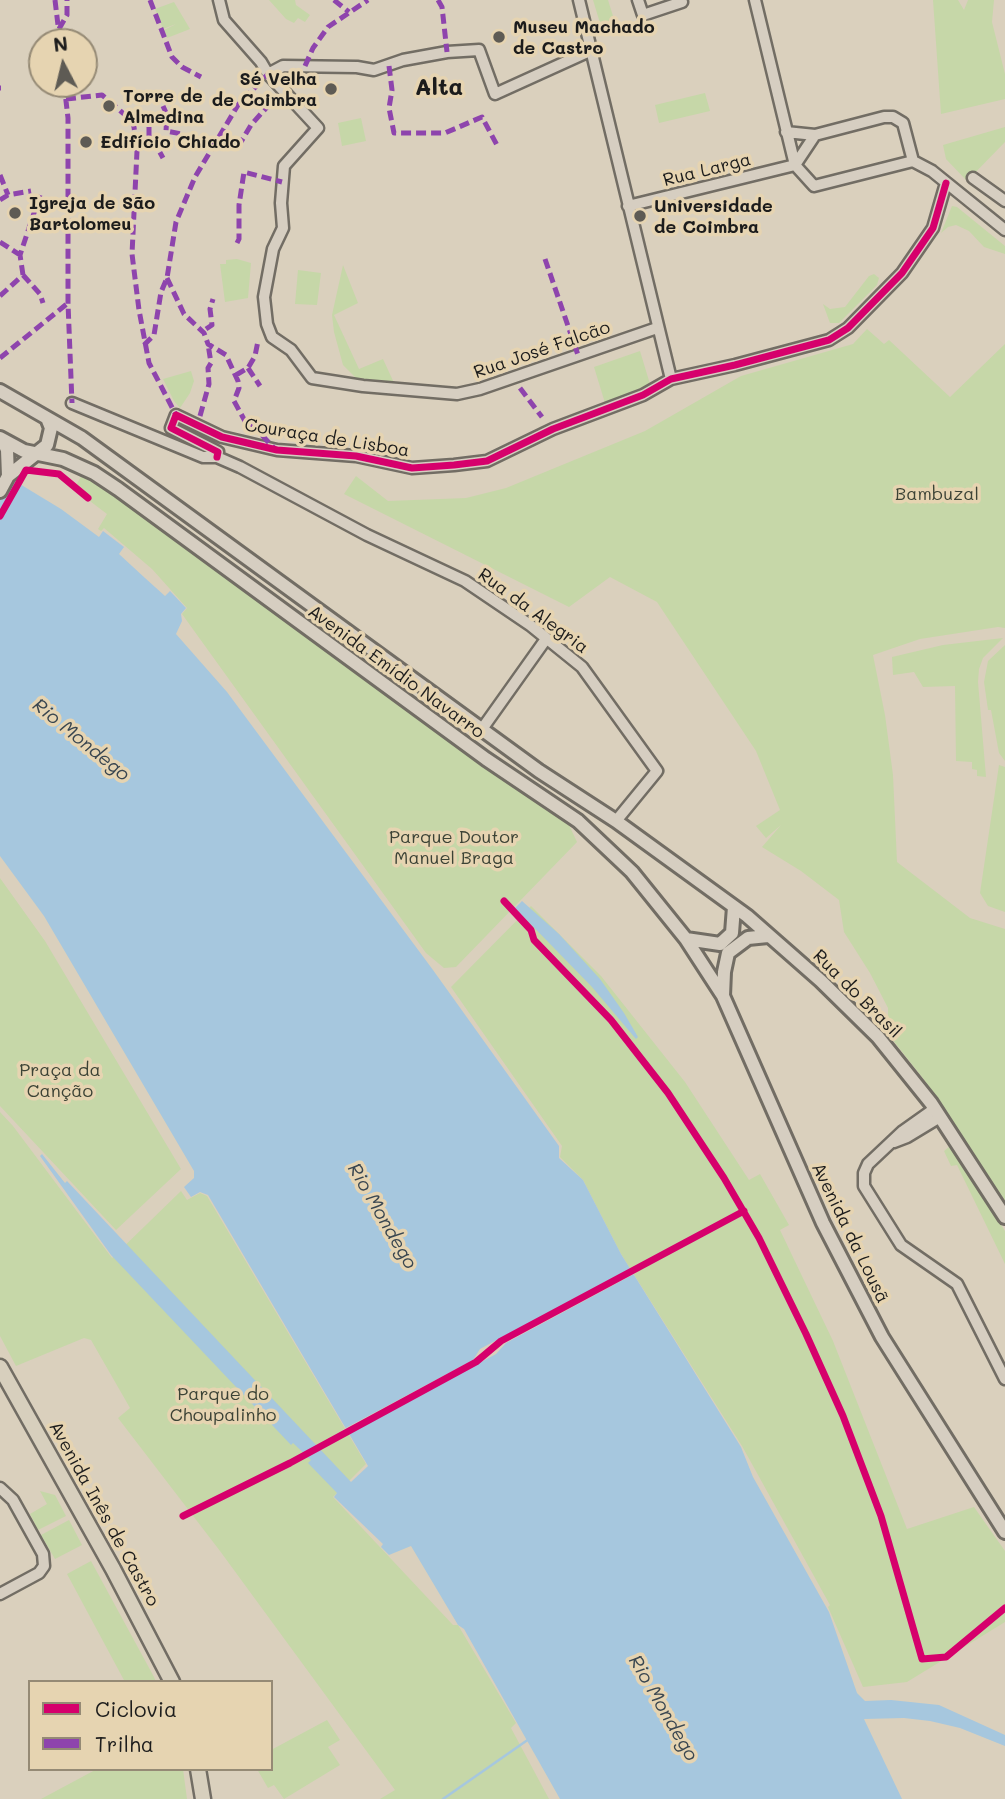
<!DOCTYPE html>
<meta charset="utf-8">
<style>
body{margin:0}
#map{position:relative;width:1005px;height:1799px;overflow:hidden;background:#dad0bd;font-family:Mali,sans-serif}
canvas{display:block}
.legend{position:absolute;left:28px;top:1680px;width:245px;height:91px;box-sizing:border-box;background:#e6d4b1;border:2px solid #958a75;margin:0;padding:9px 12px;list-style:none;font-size:21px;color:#1c1c1c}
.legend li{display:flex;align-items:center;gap:14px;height:35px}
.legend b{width:35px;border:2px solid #958a75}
.north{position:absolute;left:28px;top:28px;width:70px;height:70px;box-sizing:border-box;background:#e6d4b1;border:2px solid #958a75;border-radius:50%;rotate:353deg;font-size:19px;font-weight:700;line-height:28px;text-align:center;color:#1c1c1c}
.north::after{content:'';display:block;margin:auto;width:24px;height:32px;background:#5e5b54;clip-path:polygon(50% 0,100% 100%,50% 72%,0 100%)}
</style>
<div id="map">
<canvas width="1005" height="1799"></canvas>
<ul class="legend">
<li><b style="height:9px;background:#d6006c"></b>Ciclovia</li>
<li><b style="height:9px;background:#8e44ad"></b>Trilha</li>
</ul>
<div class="north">N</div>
</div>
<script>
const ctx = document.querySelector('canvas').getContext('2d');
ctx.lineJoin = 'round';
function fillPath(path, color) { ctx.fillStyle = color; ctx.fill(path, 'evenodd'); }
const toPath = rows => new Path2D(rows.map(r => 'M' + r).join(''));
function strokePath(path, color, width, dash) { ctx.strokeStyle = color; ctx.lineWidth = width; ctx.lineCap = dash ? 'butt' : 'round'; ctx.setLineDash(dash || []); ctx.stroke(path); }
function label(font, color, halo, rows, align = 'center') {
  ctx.font = font + ' Mali,sans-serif'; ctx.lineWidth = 7; ctx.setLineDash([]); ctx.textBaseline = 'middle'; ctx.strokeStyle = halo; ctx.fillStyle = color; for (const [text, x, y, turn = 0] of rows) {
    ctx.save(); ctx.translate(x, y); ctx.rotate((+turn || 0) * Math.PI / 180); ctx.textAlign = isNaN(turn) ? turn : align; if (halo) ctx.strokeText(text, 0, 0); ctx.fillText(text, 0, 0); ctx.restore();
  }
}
fillPath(toPath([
 [269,0,295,0,296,5,310,15,305,22,298,18,294,23,286,19],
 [593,0,608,0,618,32,604,36],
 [933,0,958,0,964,10,968,0,994,0,992,22,1005,74,1005,99,941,114],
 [174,2,190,29,167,38,164,30,176,24,163,29,155,9],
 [705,93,710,111,659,123,655,105],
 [361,118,366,141,342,146,338,123],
 [1005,127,1005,142,967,181,946,159,943,145],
 [952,206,957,207,1005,246,1005,254,984,247,969,231,956,225,948,227,941,233],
 [237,259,251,263,248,298,225,302,220,264,226,264,226,260],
 [343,265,358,303,334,315,359,369,383,359,395,385,357,379,343,365,334,332,332,315],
 [298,270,321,273,317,305,295,304],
 [874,274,879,278,877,285,839,323,830,323,823,304,830,309,845,307,869,276],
 [867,329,884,344,889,340,950,397,1005,344,1005,628,998,627,920,639,873,655,885,715,893,775,897,862,970,918,1005,929,1005,1201,925,1081,888,1034,888,1008,870,973,844,932,839,900,801,871,762,847,781,825,766,838,756,826,780,810,756,751,657,602,610,577,569,607,344,494,356,476,388,501,466,498,506,488,645,431,741,376,853,344],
 [640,351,650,384,605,403,594,367],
 [191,371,194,381,190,393,180,408,174,401,163,379],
 [83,473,569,825,577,842,456,967,444,968,426,953,182,614,187,608,152,569,104,528,101,531,98,529,107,514,74,489],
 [1003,638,983,658,979,669,978,682,986,777,977,776,977,770,972,769,972,762,956,761,955,686,923,687,914,672,893,675,892,657,943,645],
 [1005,645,1005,761,999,753,991,710,988,710,984,682,988,661],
 [999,765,1005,767,1005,912,988,906,980,893],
 [0,878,45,941,181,1169,116,1230,0,1106],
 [531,906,601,976,685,1082,749,1180,760,1174,789,1225,780,1230,833,1341,907,1529,974,1507,1005,1551,1005,1622,907,1682,863,1687,828,1607,830,1605,742,1446,621,1254,583,1180,560,1157,562,1146,451,987],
 [0,1112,13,1126,112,1258,181,1191,187,1200,200,1193,207,1196,366,1464,333,1497,453,1625,458,1625,516,1723,511,1728,549,1799,380,1799,395,1790,220,1551,118,1418,130,1408,91,1340,84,1338,16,1366,0,1336],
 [950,1146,1005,1231,1005,1264,957,1165,951,1166,944,1151],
 [40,1491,55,1495,66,1516,38,1530,30,1514,47,1504],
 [69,1520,82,1545,55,1559,41,1535],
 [91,1561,154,1677,156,1682,125,1682,67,1574],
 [327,1720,340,1740,328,1747,340,1765,284,1799,274,1785,268,1788,257,1769,271,1769,271,1750],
 [97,1769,183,1769,187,1799,41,1799]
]), '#c6d7a8');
fillPath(toPath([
 [0,472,61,509,99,537,103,531,124,547,119,554,145,578,165,596,170,591,186,608,181,614,182,621,176,634,227,692,433,970,559,1146,559,1158,583,1180,621,1254,741,1447,753,1477,829,1612,857,1693,865,1701,891,1700,939,1705,1005,1735,1005,1746,960,1728,930,1721,904,1718,864,1719,902,1799,560,1799,464,1629,458,1625,411,1546,389,1555,381,1547,383,1544,334,1497,337,1493,308,1463,311,1460,293,1443,291,1445,111,1255,40,1156,42,1154,65,1183,67,1181,351,1482,368,1466,208,1195,200,1192,191,1197,184,1187,194,1178,194,1171,44,916,0,856],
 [522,901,559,934,600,979,624,1013,638,1037,636,1039,592,987,515,908]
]), '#a6c7de');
fillPath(toPath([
 [633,1267,636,1273,506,1343,496,1354,346,1435,342,1430,473,1360,480,1349]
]), '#dad0bd');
strokePath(toPath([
 [443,1799,529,1739]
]), '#a6c7de', 2.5);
const minor = toPath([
 [219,0,224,20,261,62,268,74,318,128,284,166,281,203,283,228,273,249,264,297,267,324,272,337,291,350,312,378,363,386,457,394,480,389,657,328],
 [579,0,671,379],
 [638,0,643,15,682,2,681,0],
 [755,0,795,165,814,186,913,161],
 [268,74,283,66,357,67,374,70,403,60,447,52,479,50,495,94,592,50],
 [786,132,815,135,884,117,893,117,903,123,913,161],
 [913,161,932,171,1005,230],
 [795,165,815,135],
 [973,178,1005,201],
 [628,206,795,165],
 [72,403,203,457,217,457,240,467,367,535,465,581,530,625,582,667,657,771,616,821],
 [217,457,218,452,171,428,176,415,222,437,277,450,356,456,412,468,454,465,487,461,553,429,643,395,671,379,735,365,829,340,848,328,902,273,933,228,946,183],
 [482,729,546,639],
 [934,1109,903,1131,868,1164,864,1173,864,1186,901,1245,957,1284,1005,1379],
 [894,1142,907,1137,940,1117],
 [0,1488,13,1500,43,1554,44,1566,39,1573,0,1594]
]);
const secondary = toPath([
 [0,391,82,438,539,771,616,821,747,916,821,981,878,1037,931,1103,1005,1217],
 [0,438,24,451,63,459,94,473,118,489,486,759,578,821,632,872,686,939,723,996,823,1223,882,1337,1005,1532],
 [2,439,7,450,8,476],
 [0,491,8,476,47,445,51,428,47,418],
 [686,939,720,944,732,933,734,907],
 [723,996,724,972,728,953,748,938,768,936]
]);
const primary = toPath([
 [0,1367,113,1569,172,1682],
 [198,1769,203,1799]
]);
strokePath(minor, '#726d64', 15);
strokePath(secondary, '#726d64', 18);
strokePath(primary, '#726d64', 19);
strokePath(minor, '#d6cec1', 10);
strokePath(secondary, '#d6cec1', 12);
strokePath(primary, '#d7cfbd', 14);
strokePath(toPath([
 [55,0,60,42],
 [150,0,172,57,182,67,201,77],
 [334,0,349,12],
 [438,0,442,7,447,52],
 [59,29,67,15,67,0],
 [305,66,313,48,328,27,368,0],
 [389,66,392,90,389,108,394,133,445,133,482,117,498,147],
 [64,84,68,118,68,303,72,403],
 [0,88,1,88],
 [66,99,102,95,131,120,134,127,137,151,132,254,139,310,149,363,176,415],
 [163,106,167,115,166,131,182,134],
 [149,112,149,141,157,147,163,158],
 [238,147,251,125,267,107],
 [0,175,8,195],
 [0,200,8,195,31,191],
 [0,242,20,255],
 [237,243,239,239,239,205,244,172,282,182],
 [545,259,578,355],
 [23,275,20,255,40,195],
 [23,275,40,294,43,303],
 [167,278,184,314,204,333,208,344,226,355,238,381,239,388,234,401,246,423,259,432,274,448],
 [0,296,23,275],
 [206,329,212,325,210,309,213,299],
 [144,345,154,335,161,292,167,278,176,222,195,177,238,105,268,74],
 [0,358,68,303],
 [248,368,260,386],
 [236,375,248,368,255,356,258,341],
 [520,388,542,417],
 [200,416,209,384,208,368,211,363,208,344]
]), '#8e44ad', 5, [10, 5]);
strokePath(toPath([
 [217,457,218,452,171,428,176,415,222,437,277,450,356,456,412,468,454,465,487,461,553,429,643,395,671,379,735,365,829,340,848,328,902,273,933,228,946,183],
 [0,516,26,470,59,474,88,498],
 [504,901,531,930,534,940,611,1020,668,1093,724,1178,759,1238,806,1334,843,1416,881,1516,922,1659,946,1657,1005,1608],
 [183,1516,290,1463,476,1362,501,1341,744,1211]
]), '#d6006c', 7);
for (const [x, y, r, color] of [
 [499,37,7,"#5e5b54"],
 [331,89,7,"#5e5b54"],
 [109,106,7,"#5e5b54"],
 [86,142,7,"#5e5b54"],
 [15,213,7,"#5e5b54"],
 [640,216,7,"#5e5b54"]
]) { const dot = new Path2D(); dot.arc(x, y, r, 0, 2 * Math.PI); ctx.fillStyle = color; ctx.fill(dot); strokePath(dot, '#e6d4b1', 2.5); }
label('bold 18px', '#1c1c1c', '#e6d4b1', [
 ["Museu Machado",513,27],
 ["de Castro",513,48],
 ["Sé Velha",317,79,"right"],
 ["de Coimbra",317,100,"right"],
 ["Torre de",123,96],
 ["Almedina",123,117],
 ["Edifício Chiado",100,142],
 ["Igreja de São",29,203],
 ["Bartolomeu",29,224],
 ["Universidade",654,206],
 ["de Coimbra",654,227]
], 'left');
label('18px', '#1c1c1c', '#e6d4b1', [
 ["Rua Larga",707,170,-14],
 ["Rua José Falcão",542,350,-19],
 ["Couraça de Lisboa",327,438,9],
 ["Rua da Alegria",533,611,36],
 ["Avenida Emídio Navarro",396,672,36],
 ["Rua do Brasil",857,994,45],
 ["Avenida da Lousã",850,1233,64],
 ["Avenida Inês de Castro",104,1514,61]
]);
label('18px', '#3b4235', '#e6d4b1', [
 ["Bambuzal",937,494],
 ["Parque Doutor",454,837],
 ["Manuel Braga",454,858],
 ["Praça da",60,1070],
 ["Canção",60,1091],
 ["Parque do",223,1394],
 ["Choupalinho",223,1415]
]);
label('italic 19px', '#394650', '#e6d4b1', [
 ["Rio Mondego",81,740,39],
 ["Rio Mondego",382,1216,60],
 ["Rio Mondego",663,1708,60]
]);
label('bold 24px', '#1c1c1c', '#e6d4b1', [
 ["Alta",439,88]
]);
</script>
